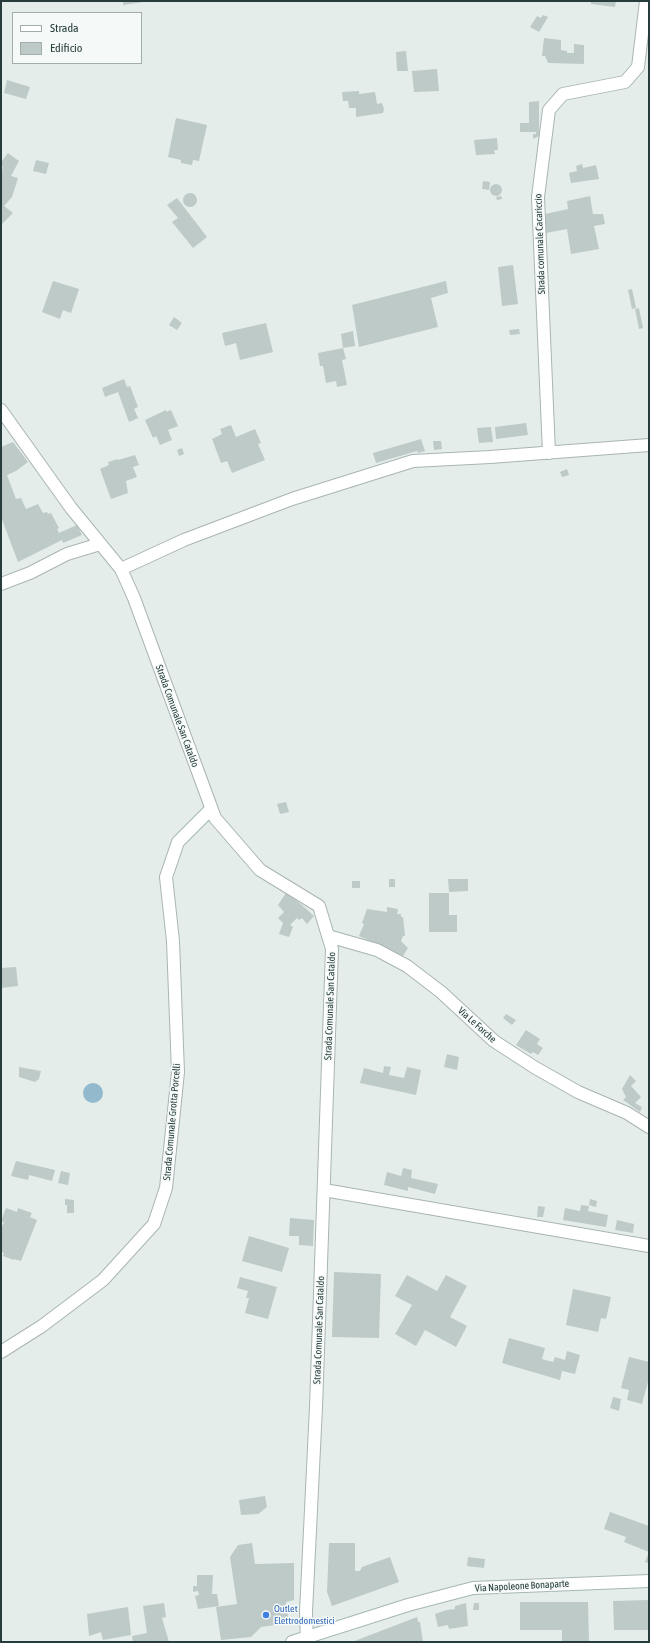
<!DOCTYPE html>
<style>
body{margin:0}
#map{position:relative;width:650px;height:1643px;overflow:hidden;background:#e5edeb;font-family:"Asap Condensed",sans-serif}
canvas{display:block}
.frame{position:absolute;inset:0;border:2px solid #263d3b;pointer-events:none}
.legend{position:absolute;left:12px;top:12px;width:130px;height:52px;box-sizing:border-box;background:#f5f9f8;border:1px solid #a2aeac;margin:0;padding:5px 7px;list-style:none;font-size:12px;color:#263d3b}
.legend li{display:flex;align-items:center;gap:8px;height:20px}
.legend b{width:20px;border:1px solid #a2aeac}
</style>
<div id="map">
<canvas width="650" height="1643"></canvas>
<div class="frame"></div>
<ul class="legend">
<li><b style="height:5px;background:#fff"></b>Strada</li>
<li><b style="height:11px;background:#bdcac7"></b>Edificio</li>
</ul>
</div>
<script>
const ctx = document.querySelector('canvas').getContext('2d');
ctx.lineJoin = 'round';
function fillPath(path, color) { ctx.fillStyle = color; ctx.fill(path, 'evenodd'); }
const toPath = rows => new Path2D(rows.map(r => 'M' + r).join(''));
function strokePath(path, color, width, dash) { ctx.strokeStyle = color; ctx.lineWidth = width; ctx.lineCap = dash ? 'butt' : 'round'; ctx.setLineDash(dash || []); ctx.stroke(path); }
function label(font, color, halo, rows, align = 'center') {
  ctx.font = font + ' "Asap Condensed",sans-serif'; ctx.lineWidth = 3; ctx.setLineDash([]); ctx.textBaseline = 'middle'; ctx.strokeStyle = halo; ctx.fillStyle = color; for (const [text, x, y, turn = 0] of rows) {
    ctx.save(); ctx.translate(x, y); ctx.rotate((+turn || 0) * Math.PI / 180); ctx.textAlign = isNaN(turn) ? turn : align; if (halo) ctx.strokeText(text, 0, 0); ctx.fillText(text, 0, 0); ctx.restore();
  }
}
fillPath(toPath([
 '83 1093a10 10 0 1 1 20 0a10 10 0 1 1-20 0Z'
]), '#93b9cc');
fillPath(toPath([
 [123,1,143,1,143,2,123,5],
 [591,1,616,1,615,7,591,4],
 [543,15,548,17,539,32,530,27,537,16,541,18],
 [544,38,561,40,561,50,567,51,567,53,574,53,574,44,584,45,584,64,548,63,545,56,542,56],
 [406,51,408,71,397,71,396,52],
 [437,69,439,91,414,92,412,71],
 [7,80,30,87,26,99,4,93],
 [359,91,359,94,375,92,377,104,382,103,384,109,383,113,356,117,356,108,349,108,348,101,343,101,342,92],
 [539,101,539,136,533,139,533,134,536,134,536,132,520,132,520,123,529,123,529,102],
 [176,118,207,125,199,161,193,160,192,165,181,163,181,160,168,157],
 [497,138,498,150,494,150,495,154,476,155,474,140],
 [8,153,19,161,11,176,18,178,12,197,4,206,13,213,1,225,1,173,3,167,1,165,1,162],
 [36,160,49,163,46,174,33,171],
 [582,164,583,168,596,165,599,179,571,183,569,173,577,171,576,166],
 [483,181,490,182,489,190,482,189],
 '490 190a6 6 0 1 1 12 0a6 6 0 1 1-12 0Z',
 '183 200a7 7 0 1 1 14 0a7 7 0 1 1-14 0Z',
 [501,196,502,199,497,200,496,197],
 [590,196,593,214,603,214,605,224,594,226,599,249,571,254,567,229,546,233,545,214,568,209,567,201],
 [177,198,207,237,193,248,172,222,178,218,167,205],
 [513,265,518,304,502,306,498,267],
 [53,281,79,289,71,313,63,310,60,319,42,312],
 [446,281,448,293,431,298,438,327,359,347,352,305],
 [632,289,636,308,632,309,628,290],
 [639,308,643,328,639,329,635,309],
 [174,317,182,323,177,330,169,325],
 [266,323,273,352,240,360,236,343,225,346,222,333],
 [519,329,520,334,510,335,509,330],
 [353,331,355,346,343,348,341,334],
 [343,348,346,359,342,360,347,385,337,387,336,381,326,383,323,366,320,366,318,353],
 [124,379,127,387,130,386,138,407,134,409,138,418,129,422,118,392,105,397,102,388],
 [166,410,166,412,171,410,178,426,168,430,172,440,160,445,156,436,153,438,145,420],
 [526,423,528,435,496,439,495,427],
 [231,425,236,437,255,429,261,443,258,444,265,460,232,473,227,461,221,463,212,439,222,434,220,429],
 [491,427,493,442,479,443,477,428],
 [421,439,425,451,418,453,417,451,376,463,373,453],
 [433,441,441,441,442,449,434,450],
 [13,442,28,462,16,471,7,475,16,499,21,498,26,509,38,504,43,513,47,512,48,514,51,513,59,528,57,529,59,533,77,525,82,535,63,543,62,540,18,562,1,517,1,447],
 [182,448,184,454,179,456,177,450],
 [135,455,139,465,133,467,137,477,126,481,128,493,111,499,100,469,109,465,108,462,118,459,118,460],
 [567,469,569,475,562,477,560,472],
 [286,802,289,812,280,814,277,804],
 [389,879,395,879,395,887,389,887],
 [448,879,468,879,468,891,449,892],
 [352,881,360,881,360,888,352,888],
 [286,893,302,905,314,916,307,924,302,918,299,920,297,918,290,925,293,927,289,937,279,934,283,923,278,918,284,912,278,905],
 [429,893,449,893,449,915,457,915,457,932,429,932],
 [387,907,398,909,397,914,401,914,401,917,403,917,405,936,403,936,401,941,408,948,403,956,359,936,364,924,362,923,367,909,387,912],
 [16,967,18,986,1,988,1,968],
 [506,1014,516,1020,512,1025,503,1018],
 [526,1030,540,1039,537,1044,543,1048,538,1055,533,1052,531,1054,516,1045],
 [447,1054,459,1057,457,1070,444,1067],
 [384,1066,391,1067,389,1075,404,1078,407,1067,421,1070,416,1095,360,1083,364,1068,383,1073],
 [19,1067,41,1071,39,1079,35,1082,19,1077],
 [630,1075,636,1081,631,1086,641,1097,635,1103,642,1107,640,1112,623,1100,626,1097,622,1089],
 [16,1161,55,1170,52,1181,29,1175,28,1180,11,1176],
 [403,1168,412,1170,411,1178,438,1184,435,1194,408,1187,408,1191,384,1185,387,1172,401,1176],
 [61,1171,70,1173,68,1185,58,1183],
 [65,1199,74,1200,74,1213,67,1213,67,1205,65,1205],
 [590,1199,597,1201,596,1207,589,1205],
 [581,1205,589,1206,588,1211,608,1215,606,1227,563,1220,565,1208,580,1211],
 [538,1206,545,1207,543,1217,537,1217],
 [6,1208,17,1212,18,1208,32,1213,30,1217,37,1220,21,1261,14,1259,14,1260,3,1256,4,1253,1,1252,1,1229,4,1222,1,1221],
 [290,1218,314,1220,313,1246,299,1245,299,1236,289,1236],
 [617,1220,634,1224,633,1233,615,1230],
 [249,1236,289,1248,282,1272,242,1261],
 [334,1272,381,1274,379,1338,332,1337],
 [407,1275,437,1291,446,1275,467,1286,450,1317,467,1326,456,1347,425,1330,416,1346,395,1334,412,1305,395,1296],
 [240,1277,277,1287,268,1319,245,1313,249,1298,246,1298,248,1291,237,1288],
 [573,1289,611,1297,606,1319,601,1318,598,1332,566,1325],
 [509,1338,545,1348,542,1359,553,1362,555,1357,565,1360,567,1351,580,1355,575,1374,562,1371,560,1380,502,1363],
 [629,1357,649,1362,649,1378,642,1404,627,1400,629,1390,621,1388],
 [613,1397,621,1399,619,1411,610,1408],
 [265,1496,267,1507,258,1514,241,1515,239,1500],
 [610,1512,649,1526,649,1563,645,1562,649,1552,624,1542,626,1537,604,1529],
 [252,1543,255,1564,294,1563,294,1600,286,1602,289,1623,261,1627,251,1637,221,1640,216,1607,237,1604,230,1557,238,1545],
 [329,1543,355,1543,355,1571,360,1571,362,1567,390,1557,399,1582,332,1606,327,1592],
 [468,1557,485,1559,484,1568,467,1566],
 [197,1575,213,1575,212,1594,217,1594,219,1606,198,1609,195,1596,199,1595,198,1591,193,1592,193,1586,197,1586],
 [649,1600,649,1630,614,1630,613,1601],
 [520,1602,588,1602,589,1642,562,1642,562,1630,520,1630],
 [164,1603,166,1617,162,1618,169,1642,133,1642,132,1636,147,1633,143,1606],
 [466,1603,468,1626,449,1629,448,1625,438,1627,435,1614,447,1610,455,1609,455,1606],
 [474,1603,479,1603,479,1610,473,1610],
 [128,1607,131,1635,103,1640,101,1632,89,1636,87,1614],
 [417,1617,418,1622,420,1622,423,1642,352,1642]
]), '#bdcac7');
const street = toPath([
 [1,410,71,508,121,569,134,598,215,818,260,870,319,906,332,949,316,1407,306,1612,307,1642],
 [549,453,538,197,549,110,563,94,625,82,638,67,646,1],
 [121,569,184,540,292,499,413,461,490,457,649,445],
 [1,584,30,573,67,554,100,544],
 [328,936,377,950,407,966,441,992,494,1041,534,1067,578,1092,627,1113,649,1127],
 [324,1190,649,1246],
 [1,1352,42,1326,103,1280,154,1224,166,1188,178,1072,173,941,166,877,178,842,211,809]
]);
const secondary = toPath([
 [292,1642,408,1605,473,1588,649,1581]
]);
strokePath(street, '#a8b5b3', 14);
strokePath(secondary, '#a4b7b4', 14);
strokePath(street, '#fff', 12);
strokePath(secondary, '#fff', 12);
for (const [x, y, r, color] of [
 [266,1615,4,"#3f7fe0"]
]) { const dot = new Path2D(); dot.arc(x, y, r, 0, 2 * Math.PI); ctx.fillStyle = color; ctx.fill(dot); strokePath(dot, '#f5f9f8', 1.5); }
label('10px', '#263d3b', '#f5f9f8', [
 ["Strada comunale Cacariccio",540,244,-92],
 ["Strada Comunale San Cataldo",177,716,70],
 ["Strada Comunale San Cataldo",330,1006,-88],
 ["Via Le Forche",477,1025,42],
 ["Strada Comunale Grotta Porcelli",172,1122,-85],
 ["Strada Comunale San Cataldo",319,1330,-88],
 ["Via Napoleone Bonaparte",522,1586,-3]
]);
label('10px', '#366cbe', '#f5f9f8', [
 ["Outlet",274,1609],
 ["Elettrodomestici",274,1621]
], 'left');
</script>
